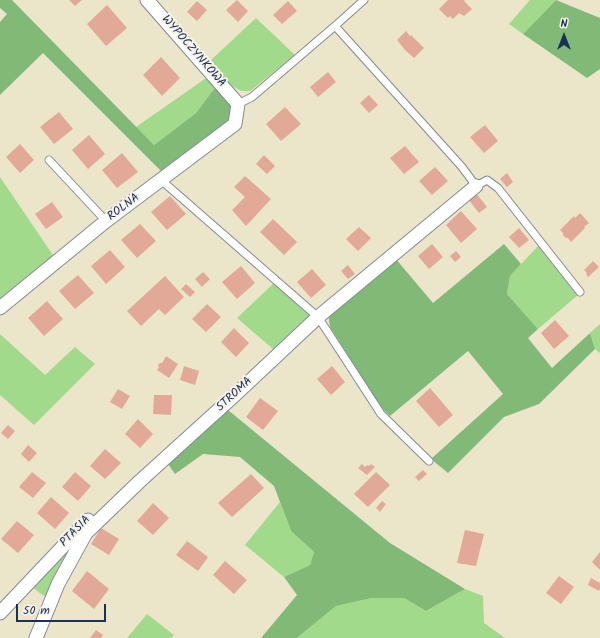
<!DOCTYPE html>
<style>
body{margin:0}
#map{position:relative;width:600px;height:638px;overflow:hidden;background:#ebe6c9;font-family:Kalam,sans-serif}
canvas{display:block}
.north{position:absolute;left:544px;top:16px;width:40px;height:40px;-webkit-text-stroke:3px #f7f3e8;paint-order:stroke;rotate:0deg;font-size:11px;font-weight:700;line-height:16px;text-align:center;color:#1b2f5e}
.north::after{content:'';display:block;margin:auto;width:14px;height:18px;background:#1b2f5e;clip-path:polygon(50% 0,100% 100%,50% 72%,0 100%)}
.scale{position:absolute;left:16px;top:604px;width:90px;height:18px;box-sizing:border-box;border:2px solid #1b2f5e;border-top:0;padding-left:5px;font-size:12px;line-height:14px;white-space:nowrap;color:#1b2f5e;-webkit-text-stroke:3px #f7f3e8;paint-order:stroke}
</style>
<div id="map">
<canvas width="600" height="638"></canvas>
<div class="north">N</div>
<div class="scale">50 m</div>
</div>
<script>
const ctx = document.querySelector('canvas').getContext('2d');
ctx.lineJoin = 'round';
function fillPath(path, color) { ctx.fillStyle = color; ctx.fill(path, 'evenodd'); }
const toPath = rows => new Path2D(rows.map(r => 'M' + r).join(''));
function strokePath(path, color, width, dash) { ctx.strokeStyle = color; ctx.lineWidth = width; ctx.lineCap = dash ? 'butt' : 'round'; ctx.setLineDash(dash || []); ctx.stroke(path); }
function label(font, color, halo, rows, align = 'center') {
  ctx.font = font + ' Kalam,sans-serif'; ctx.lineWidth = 4; ctx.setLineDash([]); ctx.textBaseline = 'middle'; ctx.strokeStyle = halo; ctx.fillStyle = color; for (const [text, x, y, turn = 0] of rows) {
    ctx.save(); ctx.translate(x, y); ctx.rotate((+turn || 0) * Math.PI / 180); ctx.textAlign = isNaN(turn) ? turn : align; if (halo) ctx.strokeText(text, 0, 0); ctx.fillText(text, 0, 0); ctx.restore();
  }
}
fillPath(toPath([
 [530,0,556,0,523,34,509,24],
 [256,18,295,55,250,91,241,91,232,86,211,60],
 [209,76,217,85,196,113,154,145,136,127],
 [0,177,55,258,0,300],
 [539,245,578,295,538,329,507,294,510,276],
 [274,283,310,314,307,323,273,349,237,318],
 [600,324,600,353,595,349,590,333],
 [0,334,45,375,75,347,95,364,34,425,0,395],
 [280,502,291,531,314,552,310,565,284,577,245,545],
 [76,542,47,598,30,586],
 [465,589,483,596,484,623,505,638,297,638,336,606,372,598,404,598,426,611],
 [147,614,174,635,171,638,127,638]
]), '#a2da8b');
fillPath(toPath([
 [0,0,12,0,154,145,196,113,217,85,233,107,228,121,161,171,43,53,0,95,0,22,7,14,0,8],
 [556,0,600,18,600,69,587,78,523,34],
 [504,244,521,264,510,276,507,294,538,329,528,338,552,368,590,333,595,349,539,404,504,417,448,473,431,459,503,394,468,351,390,416,380,406,330,327,328,313,395,258,433,303],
 [228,410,390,543,465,589,426,611,404,598,372,598,336,606,297,638,261,638,297,595,284,577,310,565,314,552,291,531,274,486,240,457,203,454,175,474,168,464]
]), '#81ba77');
fillPath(toPath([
 [69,0,82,0,75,6],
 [237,0,248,11,238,22,226,10],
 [448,0,465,0,464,1,472,9,464,16,459,13,453,19,450,16,448,18,439,9],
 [197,1,207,10,197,21,187,12],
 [288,1,297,11,282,24,273,15],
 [107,5,127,28,106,46,87,24],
 [406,31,410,36,411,35,424,48,414,58,405,50,397,40],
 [161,57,180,78,162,96,143,75],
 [328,72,336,82,318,97,310,87],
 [369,95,378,105,369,113,360,103],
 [285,107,301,124,281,141,266,124],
 [59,112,73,129,54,144,40,127],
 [485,125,498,141,484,153,470,137],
 [89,135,105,154,88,169,72,150],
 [20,144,34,160,20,173,6,157],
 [405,146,419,162,404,174,390,158],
 [122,153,138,172,117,188,102,170],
 [264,155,275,166,267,174,256,164],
 [435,167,448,181,432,195,419,181],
 [507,173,513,182,507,187,500,179],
 [245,176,271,199,246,226,232,210,245,197,234,187],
 [476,193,487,207,479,213,468,199],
 [170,196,186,214,167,230,151,212],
 [52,202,63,217,46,229,35,214],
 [461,211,477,229,461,243,446,225],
 [580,213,589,223,584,227,585,228,571,242,568,238,566,238,563,235,563,233,560,230,574,216,575,218],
 [273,219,297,242,284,255,260,232],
 [140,224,156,241,137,258,121,240],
 [359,227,371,238,358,251,346,239],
 [519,228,529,240,519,248,509,237],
 [432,244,443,257,429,269,418,256],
 [110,250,125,267,106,284,91,266],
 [456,251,461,257,455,262,450,256],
 [593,261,599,267,588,277,586,274,587,273,584,270],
 [348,265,355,274,348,279,341,271],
 [241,266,255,283,237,299,222,282],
 [312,269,326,285,311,298,297,282],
 [203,272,210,279,202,287,195,279],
 [78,275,94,293,75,309,59,291],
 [165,276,184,297,165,315,159,309,141,326,127,311],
 [186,284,195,292,190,297,181,289],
 [47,301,63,319,44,336,28,318],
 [207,304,221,317,206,332,192,319],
 [555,320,569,336,554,349,541,333],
 [234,328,249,343,236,357,221,342],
 [166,356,178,364,169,378,157,370,159,367,158,365,160,363,162,363],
 [184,366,199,371,195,385,180,380],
 [332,366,345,382,331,395,317,379],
 [430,388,453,415,439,427,416,401],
 [118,389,130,396,122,409,110,402],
 [154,395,172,395,171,415,153,414],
 [260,398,278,411,263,430,246,417],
 [138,419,153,434,140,448,125,434],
 [8,425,15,431,8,439,1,433],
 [28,445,37,453,29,462,21,454],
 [105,449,121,463,105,479,90,466],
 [362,464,365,467,367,465,369,466,371,464,375,467,367,475,358,468],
 [423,470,427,474,419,481,415,477],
 [32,472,46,483,33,498,19,487],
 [75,472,91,486,78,501,62,487],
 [376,472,390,485,368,507,354,494],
 [251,474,264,488,232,517,218,503],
 [51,497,69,513,55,529,37,513],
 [382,501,386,504,380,512,376,508],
 [153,503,169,518,153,535,137,521],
 [17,521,34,535,18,553,1,539],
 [101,528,119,539,109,555,91,544],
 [465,530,484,534,476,566,457,563],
 [187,541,208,557,198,571,176,555],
 [600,552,600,570,592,562],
 [225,561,247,580,234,594,213,575],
 [87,571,109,589,94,609,72,591],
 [559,576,574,587,561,604,546,593],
 [591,578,600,583,600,589,599,591,588,585],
 [96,630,103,635,101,638,90,638]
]), '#e2a998');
const service = toPath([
 [335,26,462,167,476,186,487,180,498,188,580,292],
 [238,104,252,97,335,26,364,0],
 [49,160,106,221],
 [161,180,318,317,346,360,381,414,429,461]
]);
const minor = toPath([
 [0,308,106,221,235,124,238,104,147,0],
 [0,613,88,520],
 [36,638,58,584,86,533,140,481,236,394,318,317,476,186]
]);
strokePath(service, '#838a94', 9);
strokePath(minor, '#838a94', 15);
strokePath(service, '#fff', 7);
strokePath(minor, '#fff', 13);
label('12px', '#1b2f5e', '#f7f3e8', [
 ["WYPOCZYNKOWA",193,52,49],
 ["ROLNA",124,208,-37],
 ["STROMA",235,395,-43],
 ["PTASIA",76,532,-46]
]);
</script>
